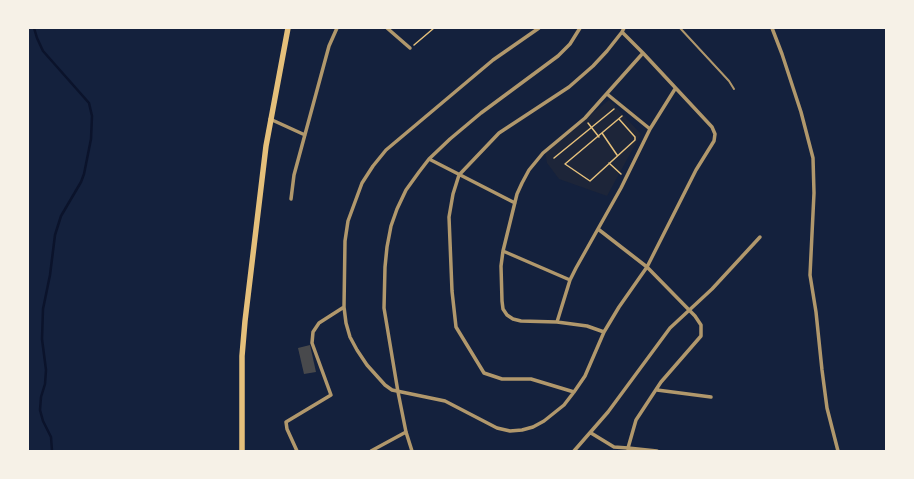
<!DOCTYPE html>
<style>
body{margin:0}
#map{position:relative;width:914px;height:479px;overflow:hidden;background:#14213d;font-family:Inter,sans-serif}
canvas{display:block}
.frame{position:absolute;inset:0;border:29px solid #f6f1e7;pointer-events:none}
</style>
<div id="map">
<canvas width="914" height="479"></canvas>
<div class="frame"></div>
</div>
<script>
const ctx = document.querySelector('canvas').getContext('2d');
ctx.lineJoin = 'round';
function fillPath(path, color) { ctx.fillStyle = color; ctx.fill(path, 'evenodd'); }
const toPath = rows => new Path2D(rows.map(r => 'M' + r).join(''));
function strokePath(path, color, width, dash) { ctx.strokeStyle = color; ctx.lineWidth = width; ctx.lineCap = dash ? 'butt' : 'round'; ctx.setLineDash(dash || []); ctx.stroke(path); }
fillPath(toPath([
 [609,100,641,134,607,196,559,179,547,163,545,151]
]), '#1d2539');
strokePath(toPath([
 [34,28,37,38,43,51,89,103,92,116,91,139,84,174,81,182,61,216,55,235,50,275,43,309,42,339,46,370,45,384,41,397,40,410,43,421,51,437,52,451]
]), '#0b132b', 2.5);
fillPath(toPath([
 [310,345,316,372,304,374,298,348]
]), '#48494c');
strokePath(toPath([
 [414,45,434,28],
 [619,119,635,137,635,140,590,181,565,164,622,116],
 [588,123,599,137],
 [602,133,617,155],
 [554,158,614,109],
 [609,163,621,174]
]), '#e5c07b', 1.5);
strokePath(toPath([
 [680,28,729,81,734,89]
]), '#b1986c', 2);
strokePath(toPath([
 [387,28,410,48],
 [539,28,493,60,386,150,373,166,362,183,348,221,345,241,344,307,346,323,350,337,357,350,367,365,385,385,392,390,445,401,497,428,510,431,522,430,533,427,544,421,564,405,574,392,585,376,604,332,619,307,647,267,696,170,714,141,715,134,712,127,643,53,622,32],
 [772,28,782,54,801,112,813,158,814,193,810,275,816,312,822,370,827,408,838,451],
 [607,94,650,129],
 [270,119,305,135],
 [429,159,515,203],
 [291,199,294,175,329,46,337,28],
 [598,229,647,267,695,316,701,325,701,336,661,382,636,420,628,448,657,451],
 [503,251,570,280],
 [557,322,570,280,576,268,621,188,650,129,675,89],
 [604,332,587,326,557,322,521,321,513,319,507,315,503,309,502,301,501,266,503,251,517,194,522,183,529,170,543,153,585,118,643,53],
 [657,390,711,397],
 [574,392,531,379,502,379,484,373,456,327,452,291,449,217,453,194,459,175,499,133,569,87,593,66,607,51,622,32,624,28],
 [591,433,614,447,628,448,628,451],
 [297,451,287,429,286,422,331,395,312,343,313,332,319,323,344,307],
 [371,451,406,432],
 [412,451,406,432,398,392,384,308,385,267,387,247,391,226,397,209,406,190,419,172,429,159,450,139,481,113,558,56,570,44,580,28],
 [574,451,608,412,670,328,712,289,760,237]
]), '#b1986c', 3.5);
strokePath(toPath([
 [242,451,242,356,245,321,266,146,288,28]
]), '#e5c07b', 5.5);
</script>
